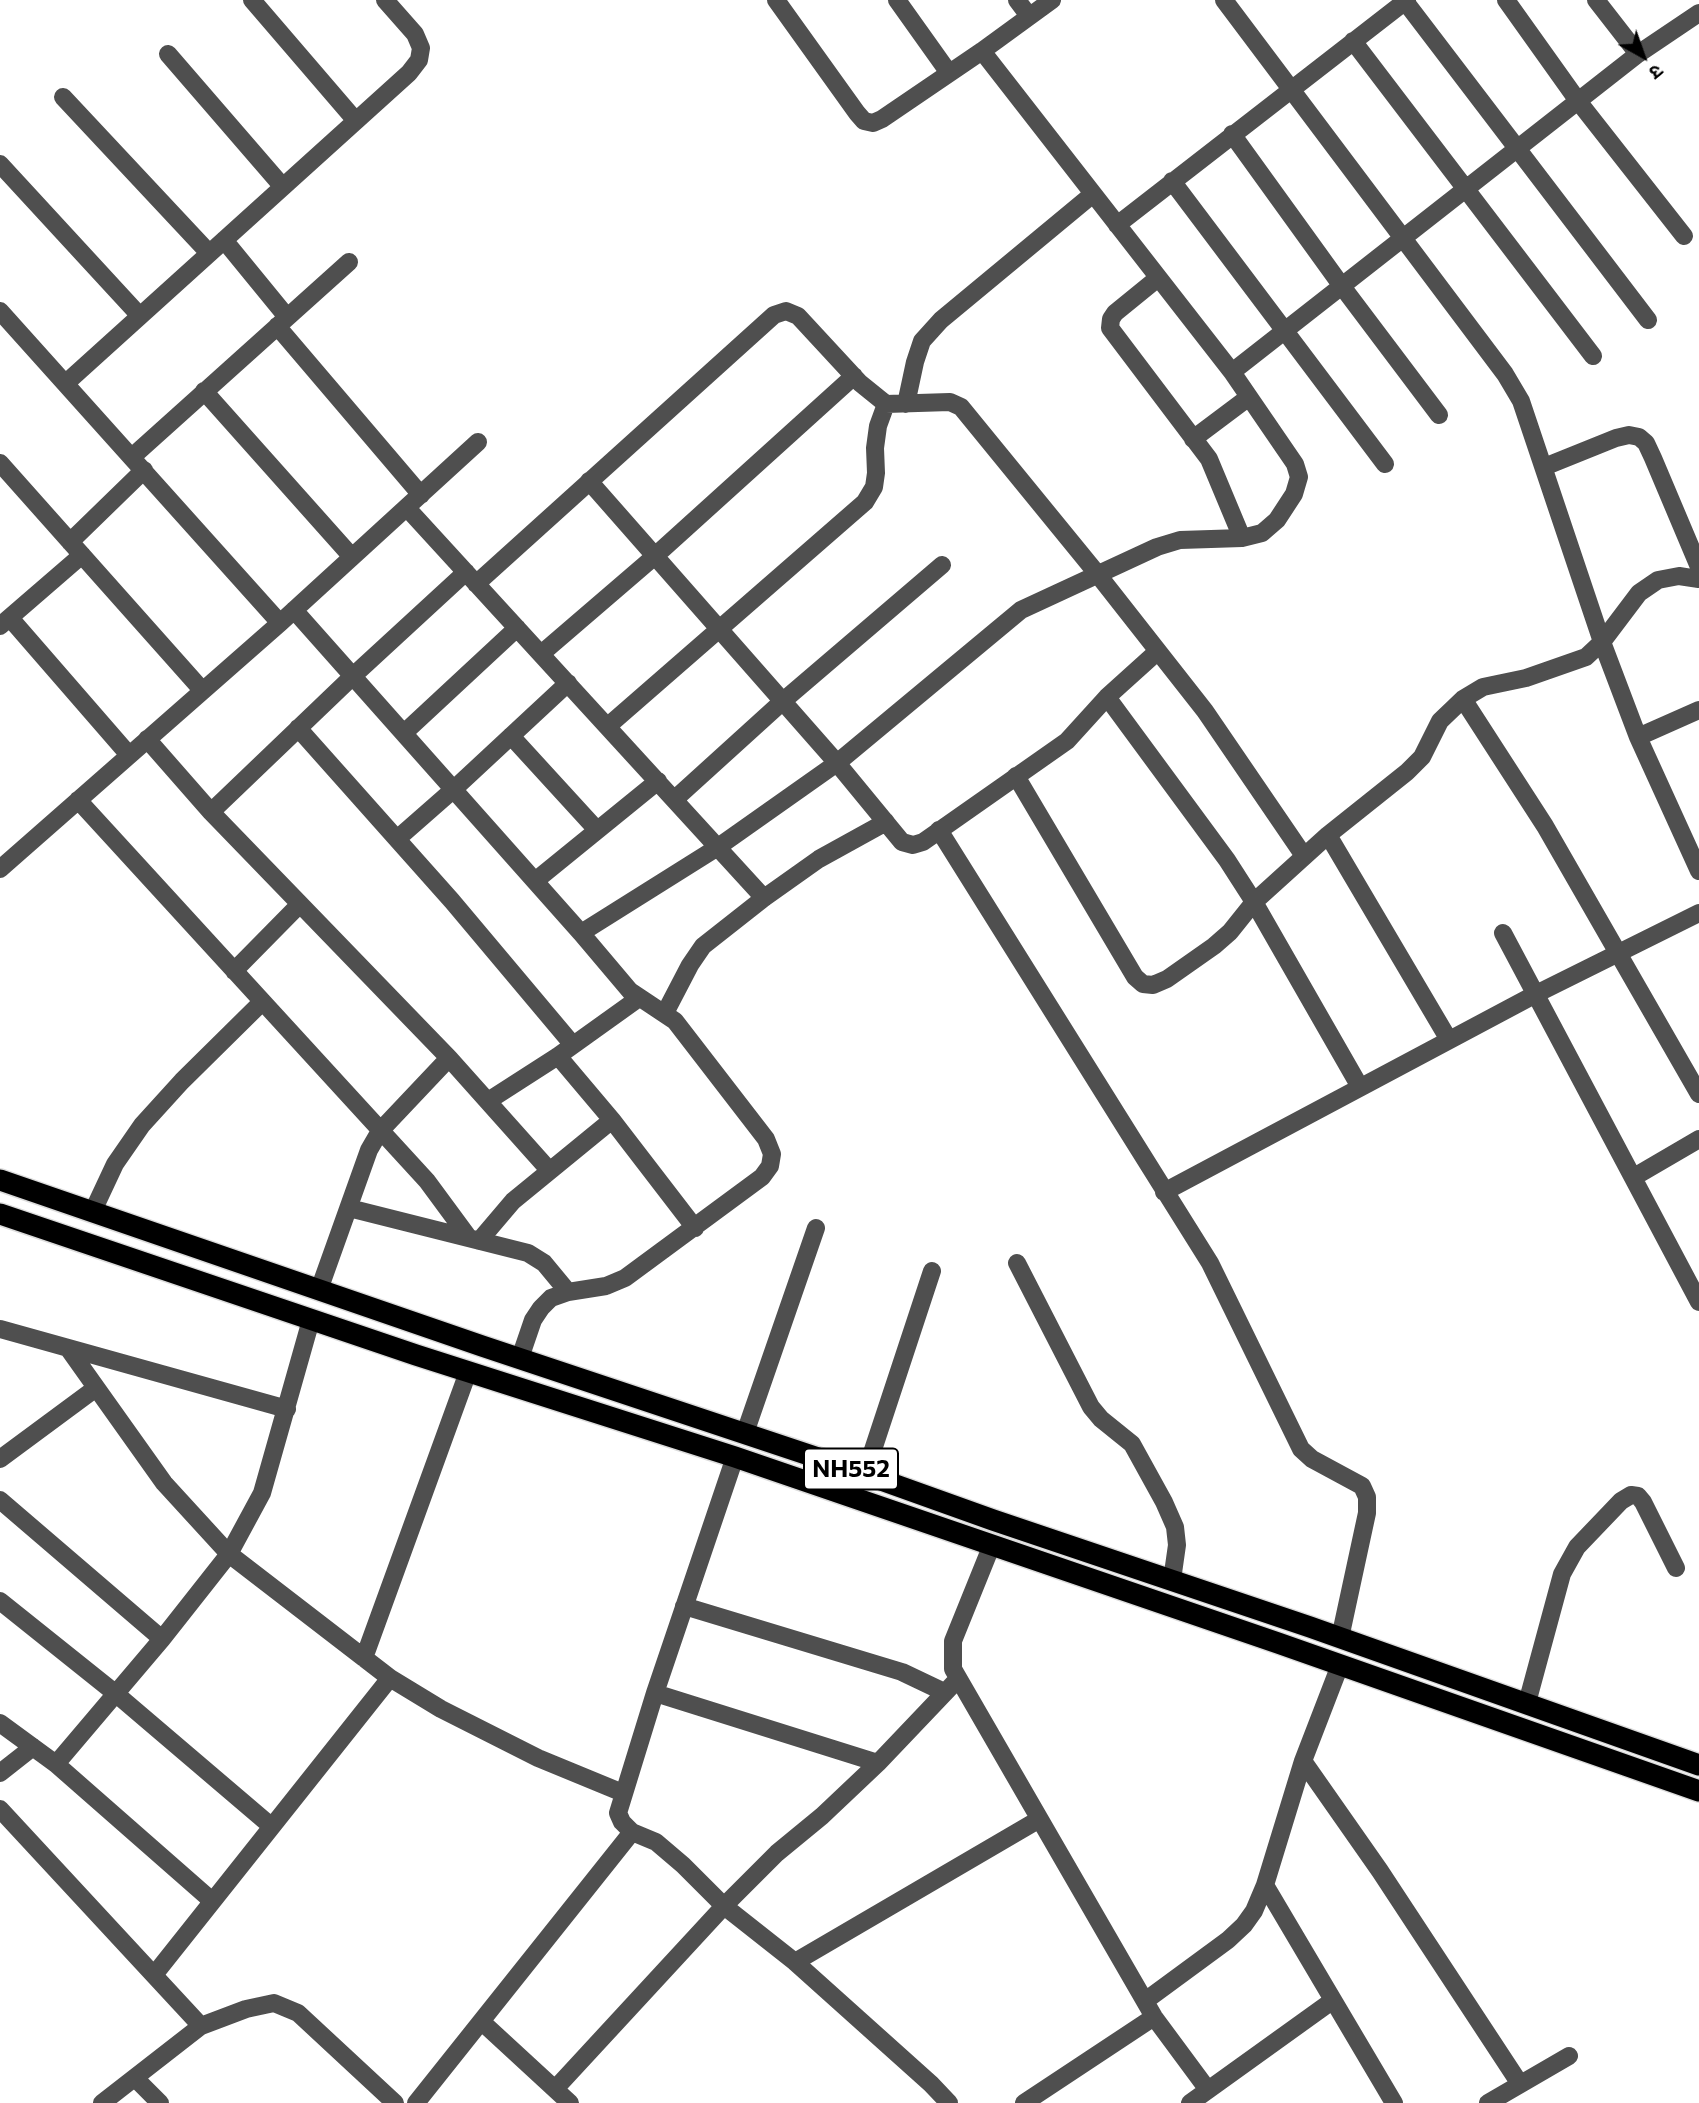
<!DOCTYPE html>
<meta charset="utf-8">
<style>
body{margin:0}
#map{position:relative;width:1699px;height:2103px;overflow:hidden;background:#fff;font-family:Commissioner,"Noto Sans Devanagari",sans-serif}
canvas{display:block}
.north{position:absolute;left:1608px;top:21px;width:70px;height:70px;-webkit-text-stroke:5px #fff;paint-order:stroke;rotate:140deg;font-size:19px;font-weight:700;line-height:28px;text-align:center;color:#000}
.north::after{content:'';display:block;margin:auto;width:24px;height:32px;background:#000;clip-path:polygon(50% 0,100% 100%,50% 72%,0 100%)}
</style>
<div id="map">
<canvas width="1699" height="2103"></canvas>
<div class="north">उ</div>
</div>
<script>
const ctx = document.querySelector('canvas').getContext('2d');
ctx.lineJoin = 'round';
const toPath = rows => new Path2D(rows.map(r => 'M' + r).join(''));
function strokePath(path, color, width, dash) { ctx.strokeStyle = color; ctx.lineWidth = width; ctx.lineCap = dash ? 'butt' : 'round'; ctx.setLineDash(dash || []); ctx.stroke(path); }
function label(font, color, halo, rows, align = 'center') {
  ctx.font = font + ' Commissioner,sans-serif'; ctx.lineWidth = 6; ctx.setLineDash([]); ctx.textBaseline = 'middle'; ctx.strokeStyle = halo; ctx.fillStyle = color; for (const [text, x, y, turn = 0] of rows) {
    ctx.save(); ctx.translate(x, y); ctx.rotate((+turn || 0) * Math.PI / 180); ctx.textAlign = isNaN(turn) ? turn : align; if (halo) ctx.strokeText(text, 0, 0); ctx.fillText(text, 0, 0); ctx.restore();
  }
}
const highway = toPath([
 [0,1180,482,1346,845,1467,993,1520,1310,1627,1699,1765],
 [0,1214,416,1355,735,1457,1278,1643,1699,1791]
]);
strokePath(highway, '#dbdbdb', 24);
strokePath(toPath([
 [252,0,356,121],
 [776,0,857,113,864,121,873,123,882,119,982,51,1052,0],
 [897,0,949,73],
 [1017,0,1029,16],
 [1224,0,1505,374,1521,401,1602,642,1638,737,1699,871],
 [1404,0,1648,320],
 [1506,0,1578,101,1684,236],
 [1596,0,1638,54],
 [1353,41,1593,356],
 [168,54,283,187],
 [63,97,209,253],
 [1232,134,1341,285,1439,415],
 [0,164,140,316],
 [1172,181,1385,464],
 [1117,225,1407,0],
 [224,240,287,317],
 [1158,278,1115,313,1111,319,1110,328,1209,459,1242,538],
 [0,311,280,623],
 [277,326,421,495],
 [1232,372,1578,101,1638,54,1699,13],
 [66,383,409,73,419,60,421,48,415,34,385,0],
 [204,391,352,557],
 [906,404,915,362,922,341,941,320,1093,194],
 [1193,439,1249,397],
 [132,457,349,262],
 [0,463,202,690],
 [1544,467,1616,438,1629,435,1639,437,1646,443,1653,458,1699,567],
 [589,481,837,763,902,842,913,845,923,842,1067,741,1107,697,1158,651],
 [407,508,764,898],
 [70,542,144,470],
 [476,584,774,315,786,311,798,316,860,383,886,404,950,402,961,407,1099,576,1205,711,1304,856],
 [294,610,581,933,630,991,675,1021,766,1139,772,1154,770,1166,762,1177,625,1278,606,1286,568,1292,551,1298,541,1308,533,1320,520,1358],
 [10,618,129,755],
 [0,626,82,555],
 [541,654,655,556,854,376],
 [1107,697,1227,860,1254,902,1360,1087],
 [1463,699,1545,826,1699,1094],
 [608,726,865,502,874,487,876,473,875,448,878,426,886,404],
 [298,728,452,901,573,1045],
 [404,733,517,628],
 [511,736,597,830],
 [1638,737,1699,710],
 [147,739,211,812,449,1058,549,1170],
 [1016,776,1135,977,1143,984,1153,985,1167,979,1214,946,1230,932,1254,902,1328,835,1407,772,1422,757,1440,721,1463,699,1483,687,1526,678,1586,657,1602,642,1639,593,1658,580,1679,576,1699,579],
 [675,799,783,701,942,565],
 [78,800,427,1181,469,1238],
 [211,812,353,676,466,572],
 [939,830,1210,1263,1301,1449,1312,1459,1362,1486,1367,1497,1367,1513,1340,1638],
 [1328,835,1449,1040],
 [397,839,454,789,568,683],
 [0,869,280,623,478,442],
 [535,881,658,781],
 [581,933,718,847,837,763,1021,610,1157,547,1180,540,1242,538,1262,533,1277,520,1294,494,1299,477,1295,464,1232,372,982,51],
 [1503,933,1699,1302],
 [234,971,300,904],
 [665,1013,690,965,703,946,764,898,819,859,886,822],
 [558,1056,612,1120,695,1228],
 [488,1101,558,1056,639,998],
 [1634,1177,1699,1139],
 [1164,1192,1536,994,1699,913],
 [349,1208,528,1253,544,1263,568,1292],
 [93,1211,115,1164,142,1125,182,1081,262,1002],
 [479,1241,513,1201,612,1120],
 [1017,1263,1091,1407,1101,1419,1132,1444,1164,1502,1175,1527,1177,1545,1172,1580],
 [319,1290,369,1150,380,1131,449,1058],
 [0,1329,287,1409],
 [68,1348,164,1483,229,1554,390,1678,441,1709,538,1758,623,1793],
 [745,1433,816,1228],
 [735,1457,655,1693,618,1813,622,1822,632,1832,656,1842,683,1865,724,1906,795,1962,931,2084,949,2103],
 [0,1459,96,1388],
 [865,1474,932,1271],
 [0,1500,162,1639],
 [991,1547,953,1641,953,1669,1154,2017,1208,2090],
 [0,1601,115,1693,271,1826],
 [684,1606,902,1672,944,1692],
 [364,1658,468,1372],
 [655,1693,878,1763],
 [1527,1703,1562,1574,1577,1547,1621,1501,1631,1495,1638,1496,1643,1502,1676,1568],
 [0,1723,56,1764,211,1900],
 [1303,1761,1380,1871,1520,2084],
 [56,1764,162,1639,229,1554,262,1493,311,1320],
 [0,1773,33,1747],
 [0,1809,201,2026],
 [1265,1885,1394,2103],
 [795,1962,1038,1820],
 [154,1975,390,1678],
 [1145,2001,1228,1940,1244,1925,1254,1911,1265,1885,1303,1761,1340,1665],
 [482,2022,570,2103],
 [135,2078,160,2103],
 [555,2089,724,1906,777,1853,822,1816,878,1763,957,1680],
 [102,2103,201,2026,246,2009,274,2003,298,2013,395,2103],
 [416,2103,632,1832],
 [1024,2103,1154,2017],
 [1190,2103,1332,2001],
 [1488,2103,1569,2056]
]), '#4f4f4f', 18);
strokePath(highway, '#000', 21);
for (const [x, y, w] of [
 [851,1469,94]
]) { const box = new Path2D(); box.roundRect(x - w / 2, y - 20.5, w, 41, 5); ctx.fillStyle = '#fff'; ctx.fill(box); strokePath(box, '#000', 2); }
label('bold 24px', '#000', null, [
 ["NH552",851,1469]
]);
</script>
